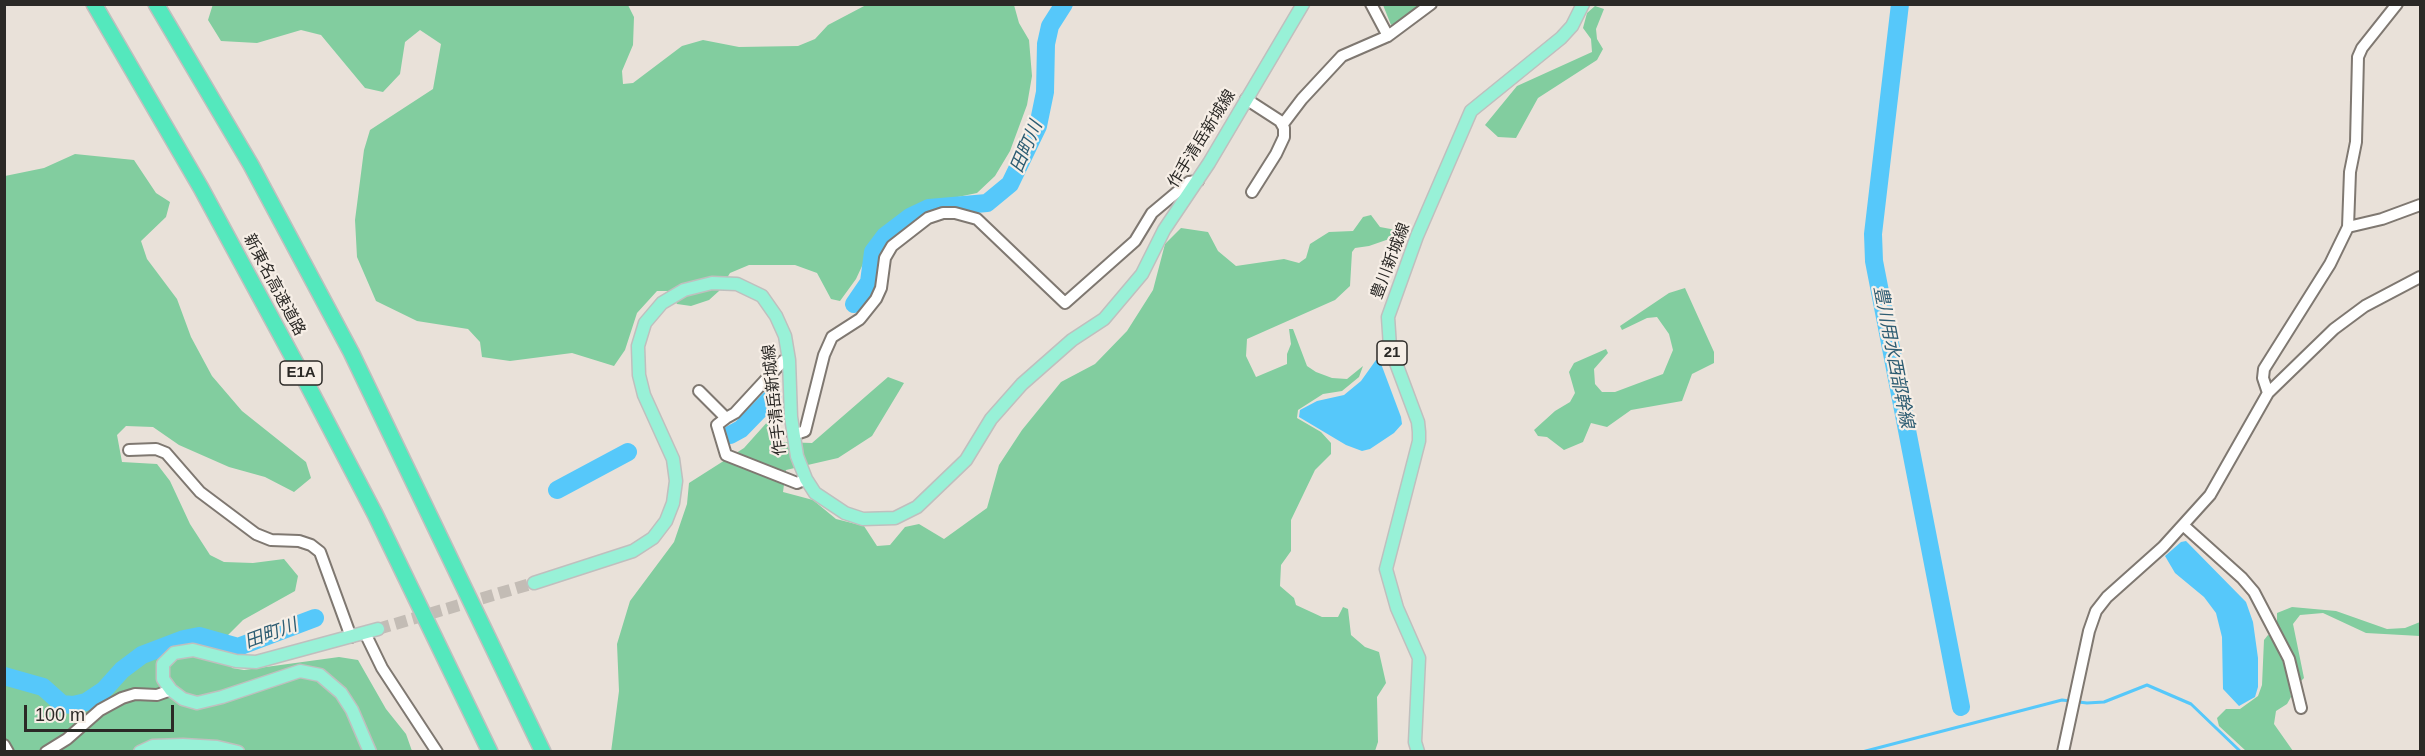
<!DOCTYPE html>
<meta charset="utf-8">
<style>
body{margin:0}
#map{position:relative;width:2425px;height:756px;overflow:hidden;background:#e9e1d9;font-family:Arial,sans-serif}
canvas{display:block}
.frame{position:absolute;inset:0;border:6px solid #2b2926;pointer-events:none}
.scale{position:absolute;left:24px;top:705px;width:150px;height:27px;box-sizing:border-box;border:3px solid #2b2926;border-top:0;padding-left:8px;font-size:18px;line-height:21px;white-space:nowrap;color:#2b2926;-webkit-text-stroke:4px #f6eee6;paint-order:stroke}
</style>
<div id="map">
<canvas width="2425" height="756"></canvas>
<div class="frame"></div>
<div class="scale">100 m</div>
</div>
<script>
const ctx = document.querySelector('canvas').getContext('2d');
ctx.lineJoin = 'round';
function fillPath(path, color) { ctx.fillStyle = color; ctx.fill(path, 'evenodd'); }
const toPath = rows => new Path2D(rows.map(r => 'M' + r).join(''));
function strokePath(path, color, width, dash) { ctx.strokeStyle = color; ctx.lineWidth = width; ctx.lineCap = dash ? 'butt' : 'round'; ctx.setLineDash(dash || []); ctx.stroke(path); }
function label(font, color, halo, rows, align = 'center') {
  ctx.font = font + ' Arial,"Noto Sans JP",sans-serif'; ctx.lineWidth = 4.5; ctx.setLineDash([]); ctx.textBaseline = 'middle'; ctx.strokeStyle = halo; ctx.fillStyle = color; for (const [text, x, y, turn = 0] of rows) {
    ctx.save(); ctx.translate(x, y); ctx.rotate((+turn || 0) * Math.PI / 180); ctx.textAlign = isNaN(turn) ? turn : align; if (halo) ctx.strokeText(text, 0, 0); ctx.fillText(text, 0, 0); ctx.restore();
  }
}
fillPath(toPath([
 [213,4,628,5,634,17,633,45,622,71,623,84,633,83,682,46,703,40,739,47,798,46,815,39,828,25,866,5,1014,5,1019,23,1029,40,1032,76,1027,105,1010,151,995,176,977,193,919,205,899,215,875,238,856,279,840,301,831,299,817,273,795,265,749,265,730,273,719,291,709,300,691,306,677,304,667,291,657,291,637,313,625,350,614,366,572,353,510,361,482,357,480,342,468,329,417,321,376,301,357,257,355,220,364,150,370,130,433,89,441,44,420,30,405,42,400,74,383,92,365,88,321,35,301,30,257,43,221,41,208,20],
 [1383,5,1424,5,1402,21,1391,25],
 [1595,6,1604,9,1596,29,1597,39,1603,49,1597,60,1538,98,1516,138,1498,137,1485,125,1517,86,1592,52,1591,39,1583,28,1587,13],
 [75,154,134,160,156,193,170,202,166,217,141,241,147,259,177,299,191,337,212,376,242,411,306,462,311,478,294,492,265,477,229,467,179,445,153,427,126,426,117,435,122,462,157,464,170,481,190,524,210,555,224,562,253,563,284,559,298,576,295,591,243,620,228,635,225,646,232,668,244,670,339,657,358,660,386,709,406,734,412,751,5,752,5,176,44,168],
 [1371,215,1380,227,1396,230,1392,238,1369,246,1355,248,1352,252,1350,286,1335,300,1247,339,1246,356,1256,377,1287,364,1287,354,1291,344,1289,329,1293,329,1307,366,1316,372,1332,378,1347,379,1363,366,1359,377,1342,391,1323,394,1298,410,1297,418,1321,432,1331,443,1331,454,1315,470,1291,520,1291,551,1281,565,1280,586,1294,598,1296,605,1322,617,1338,617,1343,607,1348,609,1351,635,1365,647,1379,652,1386,683,1377,697,1378,742,1375,751,611,752,619,691,617,644,630,601,674,542,687,504,689,483,744,448,770,419,779,427,780,442,812,443,888,377,904,383,872,436,838,458,786,470,783,492,813,500,836,519,864,526,877,546,890,545,905,527,919,524,944,539,987,508,999,465,1022,430,1061,382,1095,364,1127,331,1153,290,1165,244,1181,228,1208,232,1218,251,1236,266,1284,259,1299,263,1306,258,1310,244,1329,232,1353,231,1363,217],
 [1685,288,1714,352,1714,363,1692,374,1682,401,1631,410,1607,427,1591,423,1583,442,1564,450,1547,437,1538,436,1534,430,1555,411,1570,402,1575,393,1569,372,1574,363,1606,349,1608,353,1594,369,1595,384,1602,392,1615,392,1663,374,1673,350,1669,334,1657,317,1647,318,1622,330,1620,326,1669,293],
 [2292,607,2336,611,2387,629,2405,628,2420,622,2420,636,2366,633,2323,613,2300,615,2293,624,2304,678,2300,682,2277,624,2277,613],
 [2268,635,2272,636,2287,671,2291,697,2287,704,2276,711,2274,724,2293,751,2246,751,2219,726,2217,718,2226,709,2240,709,2258,696,2262,685,2264,640]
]), '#82cd9f');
fillPath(toPath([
 [1376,360,1380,361,1401,417,1402,424,1394,433,1370,449,1362,451,1346,445,1299,417,1300,410,1317,401,1344,395,1361,381],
 [2186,541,2246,602,2253,622,2258,658,2258,687,2255,697,2239,706,2223,689,2222,637,2216,613,2204,597,2175,573,2165,556,2181,542]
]), '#56c8fa');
strokePath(toPath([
 [1862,752,2062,700,2087,703,2104,702,2147,685,2191,704,2241,752]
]), '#56c8fa', 3);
strokePath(toPath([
 [1900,4,1873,234,1874,261,1961,707],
 [854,304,869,282,873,252,885,236,910,217,929,208,987,203,1010,184,1038,126,1045,92,1046,44,1050,26,1064,4],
 [730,435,741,429,773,396],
 [557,490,628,452],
 [4,676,43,687,62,704,73,705,86,702,104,690,122,670,142,655,184,639,199,636,238,647,315,618]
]), '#56c8fa', 18);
strokePath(toPath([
 [378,629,534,583]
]), '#c3bcb5', 12, [12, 6]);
const minor = toPath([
 [1371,4,1388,36],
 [1246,99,1280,121,1284,128,1284,137,1276,154,1252,192],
 [1283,124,1302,99,1342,56,1388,36,1431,4],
 [2348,227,2382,219,2420,205],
 [699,391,726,418,717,425,726,455,797,483,806,479],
 [2268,393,2263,378,2264,369,2330,264,2348,227,2350,172,2356,142,2358,57,2362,48,2397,4],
 [726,418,735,413,783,361,789,360],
 [793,435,805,431,824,355,832,337,860,319,876,299,881,288,885,258,892,246,928,218,943,213,955,213,977,219,1065,303,1135,241,1152,213,1189,182,1198,181],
 [129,450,156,449,166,453,200,492,256,534,271,540,299,541,311,545,320,552,351,637],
 [2183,525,2242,578,2254,592,2289,659,2301,708],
 [365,633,382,668,437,752],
 [4,745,8,752],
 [46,752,67,739,100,710,122,698,135,694,157,695,171,690],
 [2063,752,2089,631,2096,611,2107,597,2163,547,2210,495,2268,393,2334,329,2365,306,2420,277]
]);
const major = toPath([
 [534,583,633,551,653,538,666,521,673,503,676,481,673,459,644,395,639,375,638,346,645,323,662,303,684,290,712,283,737,284,762,296,776,316,785,336,789,360,791,417,797,456,806,479,815,493,845,513,863,519,895,518,917,507,966,460,991,419,1022,384,1072,340,1104,319,1142,274,1164,230,1209,163,1303,4],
 [140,752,153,746,183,745,217,747,238,752],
 [370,752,352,710,341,693,320,675,300,671,222,697,197,703,183,699,171,690,163,679,163,664,174,653,193,650,236,661,256,662,378,629],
 [1418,752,1415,742,1419,658,1397,608,1386,569,1419,441,1419,432,1418,422,1390,347,1388,317,1417,236,1471,111,1561,38,1572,26,1583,4]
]);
const highway = toPath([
 [94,4,201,188,305,380,375,514,490,752],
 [156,4,251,165,351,352,543,752]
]);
strokePath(minor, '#7f7871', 14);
strokePath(major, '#bfbfbe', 15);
strokePath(highway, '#bfbfbe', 18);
strokePath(minor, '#fff', 10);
strokePath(major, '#98f1d7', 12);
strokePath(highway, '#54e8bd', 15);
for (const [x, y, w] of [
 [1392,353,30],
 [301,373,42]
]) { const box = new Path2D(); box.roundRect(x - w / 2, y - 12, w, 24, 4.5); ctx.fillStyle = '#f6eee6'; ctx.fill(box); strokePath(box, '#2b2926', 1.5); }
label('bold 15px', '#2b2926', null, [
 ["21",1392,353],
 ["E1A",301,373]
]);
label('16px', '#2b2926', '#f6eee6', [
 ["作手清岳新城線",1202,139,-58],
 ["豊川新城線",1391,261,-69],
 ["新東名高速道路",274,285,62],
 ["作手清岳新城線",775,400,-96]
]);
label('italic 18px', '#2d5c72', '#f6eee6', [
 ["田町川",1027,147,-67],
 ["豊川用水西部幹線",1893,357,79],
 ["田町川",271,634,-20]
]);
</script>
